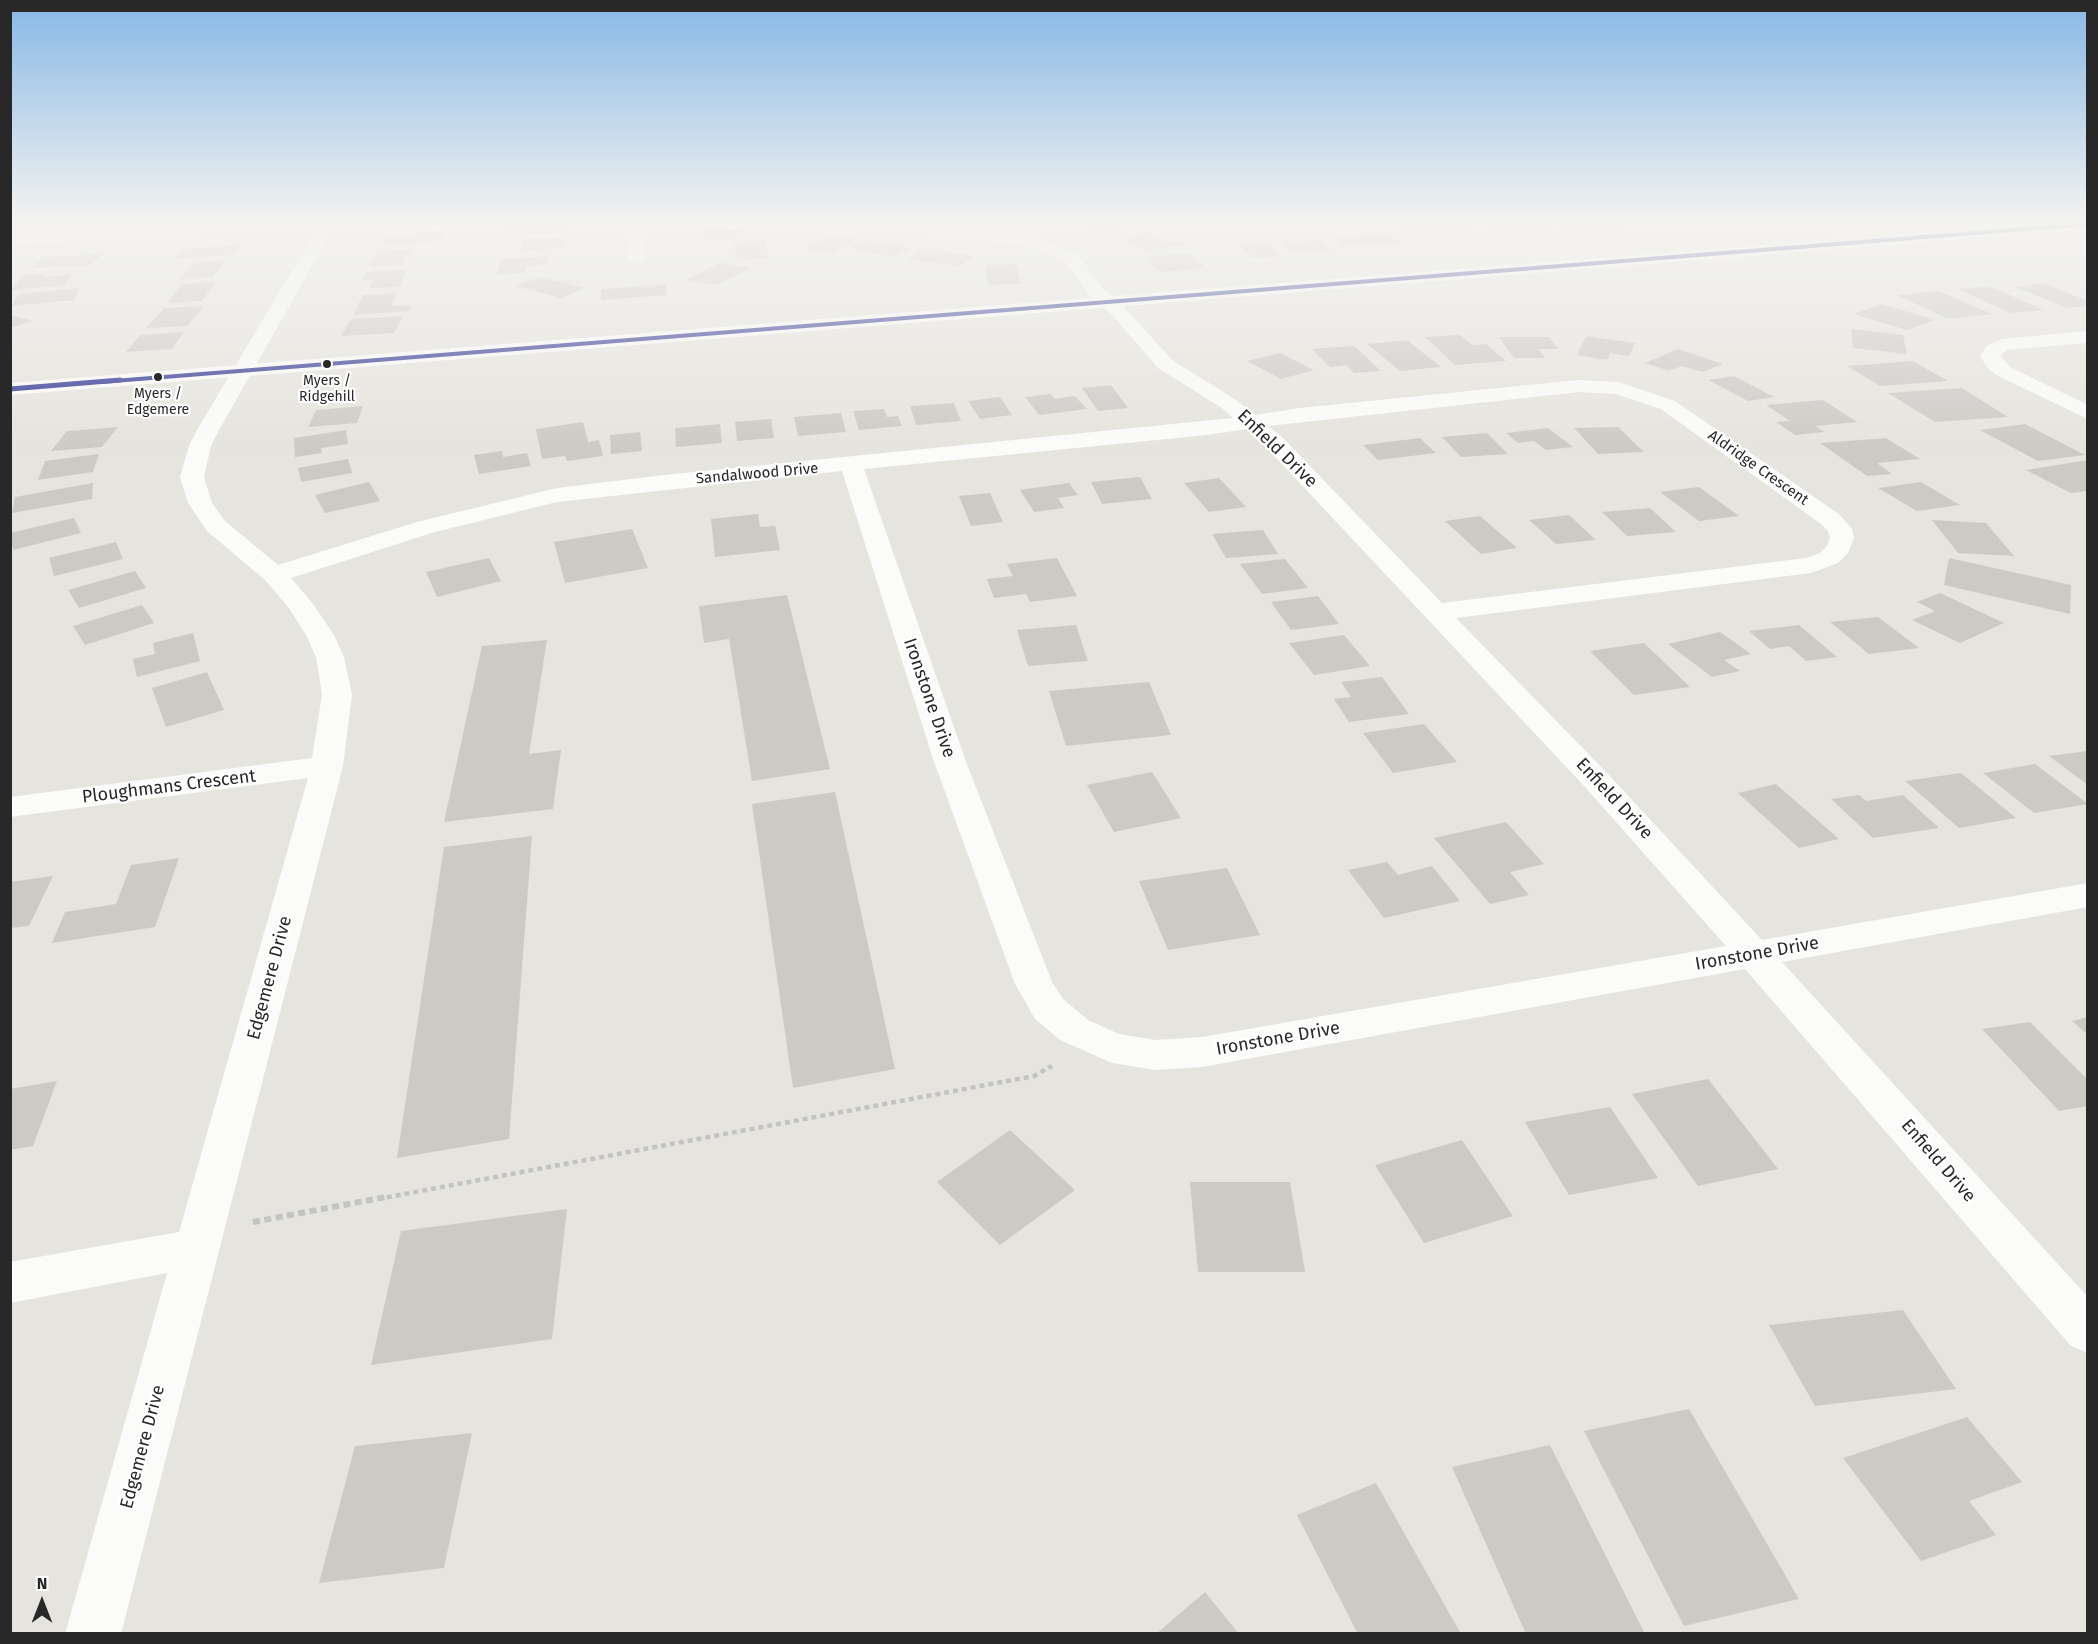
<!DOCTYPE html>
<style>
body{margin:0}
#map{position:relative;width:2098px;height:1644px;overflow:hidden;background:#e6e4de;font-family:"Fira Sans",sans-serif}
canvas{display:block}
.frame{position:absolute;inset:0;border:12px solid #282828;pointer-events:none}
.north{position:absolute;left:12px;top:1572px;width:60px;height:60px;-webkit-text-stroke:4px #fff;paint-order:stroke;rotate:0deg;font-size:16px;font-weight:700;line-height:24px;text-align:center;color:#282828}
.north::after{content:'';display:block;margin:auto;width:21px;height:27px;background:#282828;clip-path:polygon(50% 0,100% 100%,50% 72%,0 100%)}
</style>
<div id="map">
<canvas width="2098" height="1644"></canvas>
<div class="frame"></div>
<div class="north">N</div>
</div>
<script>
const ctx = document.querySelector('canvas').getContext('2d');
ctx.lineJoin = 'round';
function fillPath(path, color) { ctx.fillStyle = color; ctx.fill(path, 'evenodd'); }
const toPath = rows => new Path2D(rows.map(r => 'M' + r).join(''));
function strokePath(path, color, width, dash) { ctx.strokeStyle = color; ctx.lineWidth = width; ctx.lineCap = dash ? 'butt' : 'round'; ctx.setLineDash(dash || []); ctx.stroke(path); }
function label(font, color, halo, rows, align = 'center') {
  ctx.font = font + ' "Fira Sans",sans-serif'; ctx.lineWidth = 4.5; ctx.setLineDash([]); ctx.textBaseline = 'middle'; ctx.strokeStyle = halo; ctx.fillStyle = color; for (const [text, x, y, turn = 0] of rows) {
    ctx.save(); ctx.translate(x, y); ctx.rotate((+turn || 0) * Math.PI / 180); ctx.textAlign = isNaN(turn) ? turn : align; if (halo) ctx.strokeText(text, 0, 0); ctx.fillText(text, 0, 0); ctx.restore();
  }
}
fillPath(toPath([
 [565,222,567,232,509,237,508,227],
 [1062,222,1136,222,1109,233],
 [1466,222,1479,233,1413,236,1399,224],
 [1582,222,1615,222,1627,227,1573,233,1556,225],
 [1546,224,1559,232,1501,236,1489,227],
 [725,226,727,230,747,228,751,237,704,241,699,229],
 [447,229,443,241,382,245,385,237,417,235,418,231],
 [1150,232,1166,242,1181,240,1190,245,1144,251,1121,236],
 [1389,233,1401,243,1343,246,1333,236],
 [831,234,859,238,833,253,804,249],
 [564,237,563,248,520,251,523,239],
 [765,240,769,258,737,261,733,242],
 [868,240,912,248,895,257,850,249],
 [1321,240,1333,250,1292,253,1281,243],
 [1267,242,1282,256,1253,258,1238,244],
 [241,245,234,255,175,259,183,249],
 [411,249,402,265,369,267,379,251],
 [923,249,975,256,960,266,907,259],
 [1190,253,1205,268,1159,272,1145,257],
 [103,254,90,265,31,268,44,257],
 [549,256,546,265,526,266,524,273,496,275,501,259],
 [226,260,213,277,180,279,194,262],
 [720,263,750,268,717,285,686,280],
 [1016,264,1021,284,989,285,985,265],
 [407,269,399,287,369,288,374,279,362,280,366,272],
 [46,273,44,277,73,274,65,285,11,290,23,275],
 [540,277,586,288,560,298,515,286],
 [216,282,202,301,167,303,182,284],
 [2044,283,2088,301,2088,306,2067,308,2015,287],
 [666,284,667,295,601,300,601,289],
 [1989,286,2044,310,2011,313,1957,289],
 [80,288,74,300,11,306,19,294],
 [1939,291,1992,314,1948,319,1897,295],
 [396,293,391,306,412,305,409,311,353,315,363,295],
 [1882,304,1935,320,1907,330,1853,314],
 [204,306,187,326,146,328,164,308],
 [10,315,33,321,10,328],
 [403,316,394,333,341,336,351,319],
 [1851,329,1903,335,1907,354,1853,348],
 [184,332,172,349,126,352,140,335],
 [1460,335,1472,345,1486,344,1506,361,1455,365,1425,337],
 [1586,336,1635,343,1629,356,1610,353,1607,360,1577,355],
 [1499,337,1549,337,1558,349,1539,349,1545,358,1514,358],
 [1407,340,1441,367,1400,371,1367,344],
 [1354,346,1381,371,1354,373,1346,365,1330,367,1312,349],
 [1678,349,1723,364,1703,372,1682,366,1669,371,1645,363],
 [1280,353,1314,370,1281,379,1247,361],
 [1913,361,1948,381,1880,386,1847,366],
 [1734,376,1774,397,1748,401,1708,380],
 [1111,385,1128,408,1098,411,1082,388],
 [1962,388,2008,417,1935,422,1888,393],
 [1051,394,1055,399,1075,396,1087,409,1039,415,1025,397],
 [1000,397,1012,415,980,419,968,401],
 [1823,400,1857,422,1815,426,1825,432,1795,435,1776,422,1790,421,1766,405],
 [954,403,961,421,916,425,910,406],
 [363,406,357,423,308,427,316,410],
 [884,409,887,417,898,416,902,426,859,430,853,411],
 [841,413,846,432,798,436,794,417],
 [771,419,774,438,737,441,735,422],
 [583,422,588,442,599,440,603,456,567,461,565,456,542,459,536,429],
 [720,424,722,443,676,447,675,428],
 [2025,424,2085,455,2038,461,1980,430],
 [118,427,102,447,51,451,67,431],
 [1618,427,1644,452,1598,454,1574,428],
 [1548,428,1573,447,1546,450,1534,441,1518,443,1506,433],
 [346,430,348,444,321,448,322,453,295,457,294,438],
 [640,432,642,451,611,454,610,435],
 [1487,433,1508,454,1461,457,1442,437],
 [1420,438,1436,453,1378,460,1363,445],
 [1886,438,1920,459,1877,463,1892,474,1867,476,1820,443],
 [502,451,503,457,527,453,531,466,479,474,474,455],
 [99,454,93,472,38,480,45,461],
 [348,459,352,473,301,482,298,468],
 [2088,460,2088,491,2071,493,2026,470],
 [1140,477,1152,499,1102,504,1091,482],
 [1219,478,1246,507,1209,512,1184,483],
 [369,482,380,501,325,513,315,495],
 [1921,482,1960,505,1917,511,1878,488],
 [93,483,92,499,12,513,15,497],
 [1069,483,1078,495,1058,498,1064,508,1034,512,1020,490],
 [1699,487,1739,516,1699,521,1660,492],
 [990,493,1003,522,971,526,959,496],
 [1650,508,1676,532,1627,536,1602,512],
 [758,514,760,527,775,526,780,550,715,557,711,519],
 [1569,515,1596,540,1556,544,1529,520],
 [1480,516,1517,548,1481,554,1445,521],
 [74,518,81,533,13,550,10,533],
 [1932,520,1986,523,2014,556,1958,553],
 [632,529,648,568,565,583,554,542],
 [1263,530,1278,554,1226,558,1212,534],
 [116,542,123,559,54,576,49,558],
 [489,558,501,581,437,597,426,572],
 [1057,558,1077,596,1030,602,1026,594,994,598,987,579,1013,576,1007,564],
 [1949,558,2071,585,2070,614,1944,585],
 [1285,559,1308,588,1262,594,1240,564],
 [135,571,146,588,79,608,68,590],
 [1940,593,2004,623,1960,643,1912,620,1935,611,1917,602],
 [787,595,830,769,752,781,729,639,704,643,699,606],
 [1318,596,1339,624,1291,630,1271,602],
 [142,605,154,623,85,645,73,626],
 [1878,617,1919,648,1869,654,1830,622],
 [1076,625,1088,661,1028,666,1017,630],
 [1799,625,1837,657,1806,661,1789,646,1770,649,1749,631],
 [1720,632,1751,654,1724,660,1740,671,1712,677,1668,644],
 [193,633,200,661,137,677,133,659,155,654,153,643],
 [1344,635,1370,666,1314,675,1289,643],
 [547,640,529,754,561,750,553,809,444,822,482,646],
 [1644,643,1690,687,1634,695,1590,651],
 [207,672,224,710,166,727,152,688],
 [1382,677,1409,714,1349,722,1334,699,1351,697,1341,682],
 [1149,682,1171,735,1066,746,1049,691],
 [1424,724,1457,762,1393,773,1363,733],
 [2088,751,2088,785,2049,756],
 [2035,764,2088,804,2034,813,1983,773],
 [1152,772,1181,818,1114,832,1087,785],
 [1961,773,2016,818,1959,828,1905,781],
 [1776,784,1839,839,1799,848,1738,793],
 [835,792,895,1069,793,1088,752,804],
 [1859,795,1866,801,1903,795,1939,828,1873,838,1831,799],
 [1506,822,1544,864,1510,872,1529,895,1490,904,1434,838],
 [532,836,509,1139,397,1158,444,847],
 [179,858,155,927,52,943,65,912,116,904,131,865],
 [1387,862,1398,875,1432,866,1460,901,1384,918,1348,870],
 [1227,868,1260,935,1168,950,1139,881],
 [53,876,29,926,10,928,10,882],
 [2088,1017,2088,1035,2072,1021],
 [2030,1022,2088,1080,2088,1106,2059,1111,1982,1029],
 [1708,1079,1778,1169,1698,1186,1632,1094],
 [57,1081,33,1146,10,1150,10,1089],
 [1610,1107,1658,1178,1569,1195,1525,1122],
 [1010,1130,1075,1190,1000,1245,937,1182],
 [1462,1140,1513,1216,1424,1243,1375,1165],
 [1190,1182,1290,1182,1305,1272,1198,1272],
 [567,1209,552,1339,371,1365,401,1231],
 [1903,1310,1956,1389,1815,1406,1769,1325],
 [1689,1409,1799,1599,1684,1626,1584,1431],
 [1967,1417,2022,1482,1969,1501,1996,1535,1921,1561,1843,1458],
 [472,1433,444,1568,319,1583,355,1446],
 [1550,1445,1645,1634,1526,1634,1452,1467],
 [1376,1483,1461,1634,1358,1634,1297,1515],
 [1205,1592,1239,1634,1156,1634]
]), '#cbcac5');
strokePath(toPath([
 [378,1199,1034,1076,1052,1066]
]), '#c4c3c3', 4.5, [5, 4]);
strokePath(toPath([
 [253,1222,386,1197]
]), '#c4c3c3', 6, [7, 4.5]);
fillPath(toPath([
 [222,222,304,222,296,227,10,245,10,235,222,222],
 [321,222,337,222,219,430,211,446,204,477,212,503,225,521,278,565,417,522,557,488,664,475,1233,418,1222,408,1158,368,1113,316,1089,295,1065,261,1035,248,884,227,876,222,917,222,1038,239,1077,253,1101,287,1125,308,1172,360,1236,400,1255,415,1300,408,1579,380,1618,382,1675,401,1839,514,1852,529,1854,538,1848,553,1838,563,1811,573,1456,618,1607,773,1762,940,2088,883,2088,907,1782,962,2088,1297,2088,1353,2071,1346,1745,969,1202,1067,1155,1070,1112,1063,1060,1040,1035,1019,1015,984,933,759,842,471,557,502,435,532,291,578,313,604,334,635,344,657,352,695,343,766,121,1634,65,1634,167,1273,10,1303,10,1262,179,1232,308,778,10,817,10,797,312,758,322,695,316,657,306,635,289,608,265,580,207,531,188,503,180,477,189,446,197,430,321,222],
 [1579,392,1616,394,1661,409,1821,524,1828,531,1830,538,1827,546,1820,553,1806,558,1442,603,1282,437,1268,426,1579,392],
 [1246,429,1266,447,1585,787,1726,946,1202,1037,1155,1040,1119,1034,1088,1020,1063,999,1052,982,965,759,864,469,1207,435,1246,429],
 [630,222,646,222,644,259,636,264,628,259,630,222],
 [2088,331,2088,343,2007,350,2000,355,2010,367,2088,405,2088,419,1996,375,1986,366,1980,355,1987,346,2002,339,2088,331]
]), '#fbfbfa');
fillPath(toPath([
 [2054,222,2088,222,2088,229,10,395,10,383,2054,222]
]), '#fbfbfa');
strokePath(toPath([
 [101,382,2088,224]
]), '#2e3491', 4);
strokePath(toPath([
 [10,389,120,380]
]), '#2e3491', 5);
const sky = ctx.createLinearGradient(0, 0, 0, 452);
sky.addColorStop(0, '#87b8e6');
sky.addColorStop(0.49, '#f4f3f0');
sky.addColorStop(1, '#f4f3f000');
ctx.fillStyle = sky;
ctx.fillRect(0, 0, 2098, 452);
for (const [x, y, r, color] of [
 [327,364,5,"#282828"],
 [158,377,5,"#282828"]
]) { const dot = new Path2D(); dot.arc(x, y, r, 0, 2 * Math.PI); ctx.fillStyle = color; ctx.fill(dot); strokePath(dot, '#fff', 2); }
label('14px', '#282828', '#fff', [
 ["Myers /",327,381],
 ["Ridgehill",327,397],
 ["Myers /",158,394],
 ["Edgemere",158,410]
]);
label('15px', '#282828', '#fff', [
 ["Aldridge Crescent",1758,468,35],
 ["Sandalwood Drive",757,474,-5]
]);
label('18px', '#282828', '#fff', [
 ["Enfield Drive",1277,449,44],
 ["Ironstone Drive",929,698,71],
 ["Ploughmans Crescent",169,787,-7],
 ["Enfield Drive",1614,799,47],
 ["Ironstone Drive",1757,954,-10],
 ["Edgemere Drive",270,978,-75],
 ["Ironstone Drive",1278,1039,-10],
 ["Enfield Drive",1938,1161,49],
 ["Edgemere Drive",143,1447,-75]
]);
</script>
